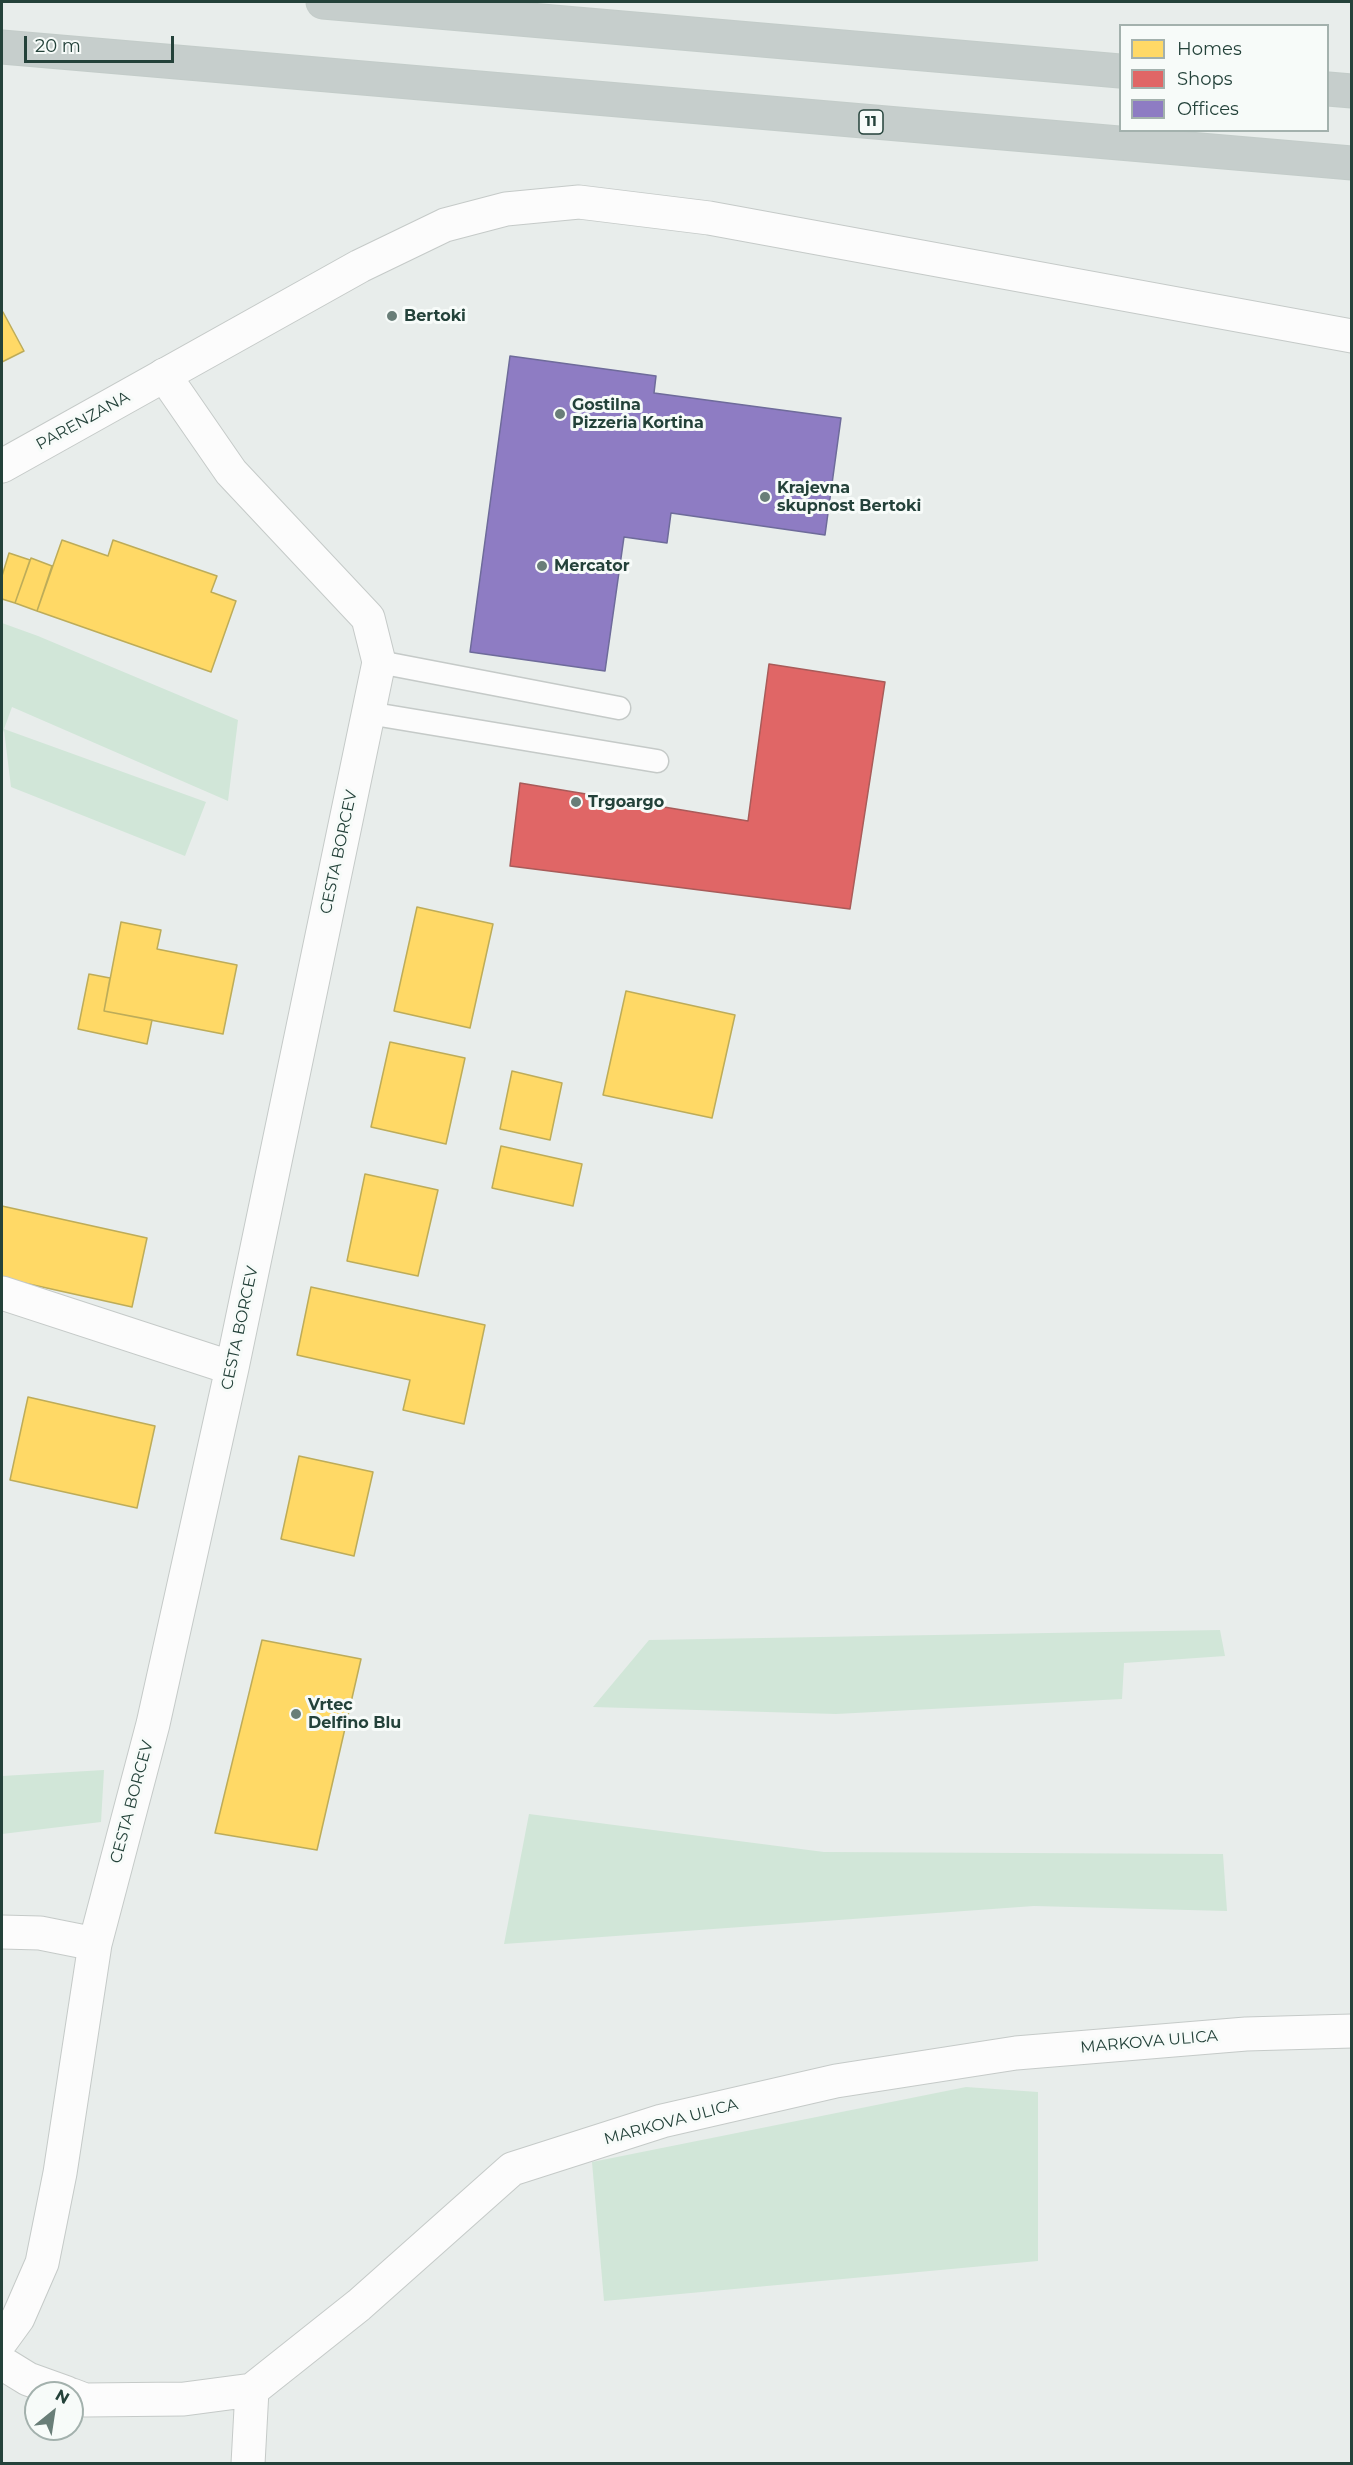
<!DOCTYPE html>
<style>
body{margin:0}
#map{position:relative;width:1353px;height:2465px;overflow:hidden;background:#e8edeb;font-family:Montserrat,sans-serif}
canvas{display:block}
.frame{position:absolute;inset:0;border:3px solid #24423a;pointer-events:none}
.legend{position:absolute;left:1119px;top:24px;width:210px;height:108px;box-sizing:border-box;background:#f7fbf9;border:2px solid #a3b1ad;margin:0;padding:8px 10px;list-style:none;font-size:18px;color:#24423a}
.legend li{display:flex;align-items:center;gap:12px;height:30px}
.legend b{width:30px;border:2px solid #a3b1ad}
.north{position:absolute;left:24px;top:2381px;width:60px;height:60px;box-sizing:border-box;background:#f7fbf9;border:2px solid #a3b1ad;border-radius:50%;rotate:30deg;font-size:16px;font-weight:700;line-height:24px;text-align:center;color:#24423a}
.north::after{content:'';display:block;margin:auto;width:21px;height:27px;background:#697e78;clip-path:polygon(50% 0,100% 100%,50% 72%,0 100%)}
.scale{position:absolute;left:24px;top:36px;width:150px;height:27px;box-sizing:border-box;border:3px solid #24423a;border-top:0;padding-left:8px;font-size:18px;line-height:21px;white-space:nowrap;color:#24423a;-webkit-text-stroke:4px #f7fbf9;paint-order:stroke}
</style>
<div id="map">
<canvas width="1353" height="2465"></canvas>
<div class="frame"></div>
<ul class="legend">
<li><b style="height:16px;background:#ffd966"></b>Homes</li>
<li><b style="height:16px;background:#e06666"></b>Shops</li>
<li><b style="height:16px;background:#8e7cc3"></b>Offices</li>
</ul>
<div class="north">N</div>
<div class="scale">20 m</div>
</div>
<script>
const ctx = document.querySelector('canvas').getContext('2d');
ctx.lineJoin = 'round';
function fillPath(path, color) { ctx.fillStyle = color; ctx.fill(path, 'evenodd'); }
const toPath = rows => new Path2D(rows.map(r => 'M' + r).join(''));
function strokePath(path, color, width, dash) { ctx.strokeStyle = color; ctx.lineWidth = width; ctx.lineCap = dash ? 'butt' : 'round'; ctx.setLineDash(dash || []); ctx.stroke(path); }
function label(font, color, halo, rows, align = 'center') {
  ctx.font = font + ' Montserrat,sans-serif'; ctx.lineWidth = 6; ctx.setLineDash([]); ctx.textBaseline = 'middle'; ctx.strokeStyle = halo; ctx.fillStyle = color; for (const [text, x, y, turn = 0] of rows) {
    ctx.save(); ctx.translate(x, y); ctx.rotate((+turn || 0) * Math.PI / 180); ctx.textAlign = isNaN(turn) ? turn : align; if (halo) ctx.strokeText(text, 0, 0); ctx.fillText(text, 0, 0); ctx.restore();
  }
}
fillPath(toPath([
 [2,623,38,636,238,720,228,801,12,707,4,729,206,802,185,856,11,787,4,730,2,735],
 [1220,1630,1225,1656,1124,1663,1122,1699,836,1714,593,1707,649,1640],
 [104,1770,101,1822,2,1834,2,1776],
 [529,1814,824,1852,1223,1854,1227,1911,1034,1906,504,1944],
 [966,2087,1038,2092,1038,2261,604,2301,592,2162]
]), '#d1e6d8');
const homes = toPath([
 [3,312,24,351,2,362,2,313,3,312],
 [62,540,108,556,113,540,217,576,211,592,236,601,211,672,37,611,62,540],
 [9,553,30,560,15,603,2,599,2,576,9,553],
 [31,558,52,566,37,611,15,603,31,558],
 [417,907,493,924,470,1028,394,1011,417,907],
 [121,922,161,930,157,949,237,965,223,1034,104,1011,121,922],
 [89,974,110,978,104,1011,152,1020,147,1044,78,1029,89,974],
 [626,991,735,1015,712,1118,603,1095,626,991],
 [390,1042,465,1058,446,1144,371,1127,390,1042],
 [512,1071,562,1083,550,1140,500,1129,512,1071],
 [501,1146,582,1164,573,1206,492,1188,501,1146],
 [365,1174,438,1190,418,1276,347,1261,365,1174],
 [2,1206,147,1238,132,1307,2,1278,2,1206],
 [311,1287,485,1325,464,1424,403,1410,410,1380,297,1355,311,1287],
 [28,1397,155,1426,137,1508,10,1480,28,1397],
 [299,1456,373,1472,354,1556,281,1539,299,1456],
 [262,1640,361,1659,317,1850,215,1833,262,1640]
]);
fillPath(homes, '#ffd966');
strokePath(homes, '#bdac59', 1.5);
const shops = toPath([
 [769,664,885,682,850,909,510,866,520,783,748,821,769,664]
]);
fillPath(shops, '#e06666');
strokePath(shops, '#a85b59', 1.5);
const offices = toPath([
 [510,356,656,376,654,393,841,418,825,535,671,513,667,543,624,537,605,671,470,652,510,356]
]);
fillPath(offices, '#8e7cc3');
strokePath(offices, '#6e6b9a', 1.5);
const service = toPath([
 [379,662,619,708],
 [368,713,657,761]
]);
const minor = toPath([
 [2,1293,232,1368],
 [2,1932,40,1933,95,1944],
 [2,2340,18,2318,42,2263,60,2173,95,1944,153,1724,232,1368,379,662,368,618,231,472,164,375],
 [2,2363,28,2379,67,2393],
 [72,2395,85,2400,184,2399,252,2390,359,2305,512,2169,662,2121,836,2081,1016,2053,1246,2034,1352,2031],
 [248,2464,252,2390]
]);
const tertiary = toPath([
 [2,466,360,266,445,225,506,209,579,202,709,218,1352,336]
]);
const trunk = toPath([
 [323,2,1120,71],
 [2,47,1352,163],
 [1328,89,1352,91]
]);
strokePath(service, '#c5cac8', 25);
strokePath(minor, '#c5cac8', 35);
strokePath(tertiary, '#c5cac8', 35);
strokePath(trunk, '#c3ccc9', 35);
strokePath(service, '#fcfcfc', 22);
strokePath(minor, '#fcfcfc', 33);
strokePath(tertiary, '#fcfcfc', 33);
strokePath(trunk, '#c6cecc', 33);
for (const [x, y, r, color] of [
 [392,316,6,"#697e78"],
 [560,414,6,"#697e78"],
 [765,497,6,"#697e78"],
 [542,566,6,"#697e78"],
 [576,802,6,"#697e78"],
 [296,1714,6,"#697e78"]
]) { const dot = new Path2D(); dot.arc(x, y, r, 0, 2 * Math.PI); ctx.fillStyle = color; ctx.fill(dot); strokePath(dot, '#f7fbf9', 2); }
for (const [x, y, w] of [
 [871,122,24]
]) { const box = new Path2D(); box.roundRect(x - w / 2, y - 12, w, 24, 4.5); ctx.fillStyle = '#f7fbf9'; ctx.fill(box); strokePath(box, '#24423a', 1.5); }
label('bold 15px', '#24423a', null, [
 ["11",871,122]
]);
label('bold 16px', '#24423a', '#f7fbf9', [
 ["Bertoki",404,316],
 ["Gostilna",572,405],
 ["Pizzeria Kortina",572,423],
 ["Krajevna",777,488],
 ["skupnost Bertoki",777,506],
 ["Mercator",554,566],
 ["Trgoargo",588,802],
 ["Vrtec",308,1705],
 ["Delfino Blu",308,1723]
], 'left');
label('16px', '#24423a', '#f7fbf9', [
 ["PARENZANA",83,421,-29],
 ["CESTA BORCEV",339,852,-78],
 ["CESTA BORCEV",240,1328,-78],
 ["CESTA BORCEV",132,1802,-75],
 ["MARKOVA ULICA",1149,2042,-5],
 ["MARKOVA ULICA",671,2122,-15]
]);
</script>
